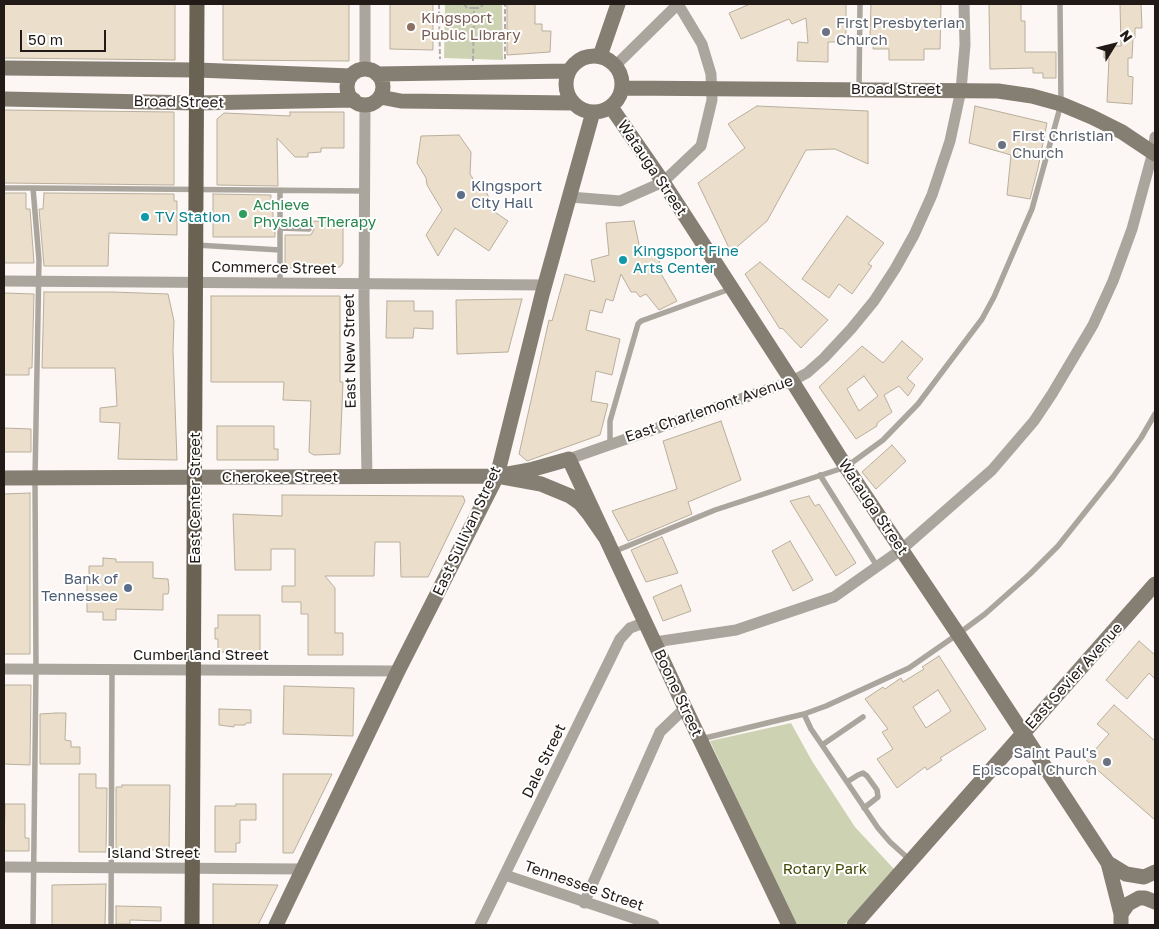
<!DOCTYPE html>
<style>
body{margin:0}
#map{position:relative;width:1159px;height:929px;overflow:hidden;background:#fcf7f5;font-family:"Golos Text",sans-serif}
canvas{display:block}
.frame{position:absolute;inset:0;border:5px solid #221a16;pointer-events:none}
.north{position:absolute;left:1089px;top:20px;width:50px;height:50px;-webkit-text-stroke:4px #fff;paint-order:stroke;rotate:54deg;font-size:14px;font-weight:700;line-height:20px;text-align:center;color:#221a16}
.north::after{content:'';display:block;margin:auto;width:18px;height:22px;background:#221a16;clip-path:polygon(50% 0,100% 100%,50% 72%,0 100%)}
.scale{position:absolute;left:20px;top:30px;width:86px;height:22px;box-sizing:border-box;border:2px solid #221a16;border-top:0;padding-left:6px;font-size:15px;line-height:18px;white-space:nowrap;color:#221a16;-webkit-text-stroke:4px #fff;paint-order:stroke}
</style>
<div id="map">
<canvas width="1159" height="929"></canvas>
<div class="frame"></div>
<div class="north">N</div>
<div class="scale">50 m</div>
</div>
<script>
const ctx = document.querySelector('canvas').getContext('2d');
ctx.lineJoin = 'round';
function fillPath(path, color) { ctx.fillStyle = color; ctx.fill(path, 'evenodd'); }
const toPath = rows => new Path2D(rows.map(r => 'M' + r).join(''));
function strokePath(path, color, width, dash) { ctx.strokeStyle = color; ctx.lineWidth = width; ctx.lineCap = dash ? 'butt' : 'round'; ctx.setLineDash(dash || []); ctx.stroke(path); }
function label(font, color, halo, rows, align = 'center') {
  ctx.font = font + ' "Golos Text",sans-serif'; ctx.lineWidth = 4; ctx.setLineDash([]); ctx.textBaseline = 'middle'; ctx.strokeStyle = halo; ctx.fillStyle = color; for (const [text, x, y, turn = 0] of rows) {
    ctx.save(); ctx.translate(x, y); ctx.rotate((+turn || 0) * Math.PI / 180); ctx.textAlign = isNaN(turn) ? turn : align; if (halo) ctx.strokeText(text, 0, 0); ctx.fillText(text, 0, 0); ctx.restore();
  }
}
fillPath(toPath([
 [445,4,502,4,503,60,444,58],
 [791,723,812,761,855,827,894,869,844,925,795,925,710,741]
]), '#cdd3b2');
const building = toPath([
 [4,4,175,4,175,60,4,58,4,4],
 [223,4,349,4,349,61,223,60,223,4],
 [390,4,433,4,433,50,390,49,390,4],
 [507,4,535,4,535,24,542,24,542,31,551,31,550,52,507,55,507,4],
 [750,4,846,4,846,42,828,42,828,62,797,61,798,42,808,43,806,18,792,24,789,19,741,39,729,13,750,4],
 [871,4,941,4,940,49,924,49,924,60,889,60,889,49,873,49,874,37,870,37,871,4],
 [989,4,1021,4,1021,21,1025,21,1025,52,1056,52,1056,78,1043,78,1043,73,1033,73,1033,68,990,69,989,4],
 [1120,4,1141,4,1142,28,1135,28,1135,38,1133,38,1132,58,1128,58,1128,76,1133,77,1132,104,1107,102,1109,58,1104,58,1104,46,1121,46,1120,4],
 [757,106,868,111,868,164,835,149,806,150,767,221,731,252,698,183,745,148,728,124,757,106],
 [975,106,1047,123,1038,168,1030,199,1007,195,1011,155,969,143,975,106],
 [4,110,174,112,174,185,4,183,4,110],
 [290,112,344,112,344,148,321,148,321,152,308,153,308,157,295,157,277,138,278,186,217,185,217,119,224,113,290,116,290,112],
 [459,135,471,152,470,174,477,185,481,183,490,199,483,204,508,221,489,251,455,228,438,256,426,235,442,210,427,185,426,178,417,163,421,136,459,135],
 [4,193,26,193,26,209,30,209,34,263,4,263,4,193],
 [44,193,174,194,174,201,177,201,177,235,109,233,108,266,44,266,39,209,43,209,44,193],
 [213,194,271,195,270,210,273,210,273,218,275,218,275,237,213,237,213,194],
 [847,216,884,243,868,264,872,266,852,294,839,284,829,298,802,279,847,216],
 [311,221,343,222,343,263,340,267,285,268,285,235,311,235,314,229,311,221],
 [634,221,642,258,658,255,661,268,660,272,677,301,659,310,646,294,640,297,636,292,631,292,621,274,613,301,606,299,602,313,590,310,586,330,620,339,612,375,596,371,591,401,608,404,600,435,527,461,519,454,549,320,552,321,565,274,595,282,591,260,609,255,606,223,634,221],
 [760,262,828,320,801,348,782,328,780,329,745,274,760,262],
 [44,292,112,292,168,294,174,321,173,350,177,460,118,459,120,423,100,422,100,408,117,406,115,368,42,368,44,292],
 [4,293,34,294,32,368,29,368,29,375,4,375,4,293],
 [211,296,340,296,340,382,343,382,340,454,314,455,309,452,311,401,283,400,284,382,211,382,211,296],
 [522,299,508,352,457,354,456,300,522,299],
 [387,301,414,301,414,311,433,311,433,329,414,328,413,338,386,338,387,301],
 [902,341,923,359,907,378,915,385,908,396,899,386,884,395,892,412,877,423,877,426,856,439,819,387,862,346,883,363,902,341],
 [864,376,878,396,859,411,847,389,864,376],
 [721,421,741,480,688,502,692,514,628,541,612,511,677,489,663,441,721,421],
 [217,426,274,426,274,449,278,449,278,460,217,460,217,426],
 [4,428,31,429,31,452,4,452,4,428],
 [892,445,906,461,876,489,862,472,892,445],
 [30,493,30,654,4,654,4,494,30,493],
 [282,495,463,496,465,501,428,577,401,577,400,542,375,542,374,576,325,576,335,588,335,633,343,633,343,655,308,655,308,614,301,614,301,602,282,602,282,586,295,586,295,549,271,549,271,570,235,570,233,514,282,516,282,495],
 [809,496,815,506,819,504,856,563,836,576,790,501,809,496],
 [662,537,678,573,646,582,631,550,662,537],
 [790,541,813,580,793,591,772,551,790,541],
 [103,558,116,559,116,562,153,562,153,578,168,579,169,590,168,594,163,594,163,610,116,609,116,620,103,620,103,612,87,612,87,579,89,579,89,566,103,566,103,558],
 [681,585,691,611,663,621,653,597,681,585],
 [218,615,260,615,260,652,218,652,218,639,215,639,215,628,218,628,218,615],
 [1139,641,1155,655,1155,679,1149,673,1127,699,1106,680,1139,641],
 [939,656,986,729,940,758,942,760,927,770,925,767,897,788,877,759,893,749,882,732,888,729,865,699,883,687,885,689,901,678,903,682,924,669,922,667,939,656],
 [938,690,951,711,926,728,913,707,938,690],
 [4,685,31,685,30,765,4,764,4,685],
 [284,686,354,688,353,736,283,734,284,686],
 [1114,705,1155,741,1155,820,1086,760,1109,734,1097,724,1114,705],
 [219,709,251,710,251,723,246,723,245,725,234,725,234,727,219,725,219,709],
 [56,713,66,713,65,740,71,741,71,747,80,747,80,764,40,764,40,714,56,713],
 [79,774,96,774,96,788,107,788,106,852,79,852,79,774],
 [283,774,332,774,293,853,283,853,283,774],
 [122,785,170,785,169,850,116,850,116,787,122,787,122,785],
 [5,804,25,804,25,838,29,838,29,851,4,851,5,804],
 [236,804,256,804,256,820,240,820,240,843,236,843,236,852,215,852,215,806,236,806,236,804],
 [106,884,105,925,52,925,52,885,106,884],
 [213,884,278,885,258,925,213,925,213,884],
 [116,906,161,907,161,921,130,920,130,924,116,924,116,906]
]);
fillPath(building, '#ebdfcc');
strokePath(building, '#b9ae9b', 1);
strokePath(toPath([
 [439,4,440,59],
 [464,4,467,8,474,8,473,61],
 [474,8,480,8,483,4],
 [505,59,505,4]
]), '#b1aba8', 2, [5, 2.5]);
strokePath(toPath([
 [859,89,860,4],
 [4,188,33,188,39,260,35,478,36,669,33,925],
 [33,188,365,191],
 [280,190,280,283],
 [280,228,309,229],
 [196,245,280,250],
 [610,444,610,421,638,324,641,321,730,289],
 [820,475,877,566],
 [613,552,715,510,846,467,883,440,918,404,982,319,994,297,1032,209,1061,104,1060,4],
 [804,714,811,729,822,745,878,828,890,842,911,861],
 [701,739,804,714,826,706,909,668,958,634,985,614,1030,574,1058,546,1113,477,1141,438,1155,414],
 [822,745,863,717],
 [847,782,858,775,863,773,867,776,877,790,878,797,864,808],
 [111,925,112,669]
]), '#aaa69d', 5.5);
strokePath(toPath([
 [615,66,678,4],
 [365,69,365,4],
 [365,105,364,302,367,477],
 [570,197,620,201,663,182,701,146,712,100,711,74,702,44,678,4],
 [4,281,545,285],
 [569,459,792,381,807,373,824,358,851,329,874,301,895,269,914,235,932,195,950,141,961,90,965,45,964,4],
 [655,642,736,630,834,597,902,549,992,470,1034,421,1052,394,1093,325,1113,281,1132,229,1153,152,1155,137],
 [4,669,398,671],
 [4,867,302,869],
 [505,875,654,925],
 [584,903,660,732,685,708],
 [480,925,620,639,630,628,646,622]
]), '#aaa69d', 11);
strokePath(toPath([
 '566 84a28 28 0 1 1 56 0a28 28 0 1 1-56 0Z',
 [600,56,618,4],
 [4,68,197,70,351,76],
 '347 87a18 18 0 1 1 36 0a18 18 0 1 1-36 0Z',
 [377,74,569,71],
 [622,88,998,91,1032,96,1061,104,1092,117,1122,132,1155,154],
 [380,97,401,101,573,103],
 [4,99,196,103,354,100],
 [611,107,663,182,792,381,846,467,958,634,1108,863,1121,914],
 [508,474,530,470,569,459,685,708,789,925],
 [4,478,497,476,541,484,570,496,580,503,589,514,607,540],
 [1108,863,1126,874,1144,877,1155,872],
 [276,925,398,671,497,476,542,295,593,112],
 [854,925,1155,584],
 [1121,925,1121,914,1128,904,1139,898,1145,898,1155,902]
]), '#857e72', 15);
strokePath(toPath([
 [192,925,197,4]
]), '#6a6253', 15);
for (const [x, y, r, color] of [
 [411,27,5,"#8d6e63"],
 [826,32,5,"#6b7280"],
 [1002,145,5,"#6b7280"],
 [461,195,5,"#5c6f8a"],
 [243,214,5,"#2e9e5b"],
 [145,217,5,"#0f9aa8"],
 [623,260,5,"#0f9aa8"],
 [128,588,5,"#5c6f8a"],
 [1107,762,5,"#6b7280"]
]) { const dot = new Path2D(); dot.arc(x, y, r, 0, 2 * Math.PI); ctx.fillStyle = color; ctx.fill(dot); strokePath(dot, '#fff', 2); }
label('15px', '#785e54', '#fff', [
 ["Kingsport",421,18],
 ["Public Library",421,35]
], 'left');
label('15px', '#5b616d', '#fff', [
 ["First Presbyterian",836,23],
 ["Church",836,40],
 ["First Christian",1012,136],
 ["Church",1012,153],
 ["Saint Paul's",1097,753,"right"],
 ["Episcopal Church",1097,770,"right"]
], 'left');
label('15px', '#221a16', '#fff', [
 ["Broad Street",896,89],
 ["Broad Street",179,102,1],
 ["Watauga Street",652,168,56],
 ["Commerce Street",274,268,1],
 ["East New Street",350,351,-91],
 ["East Charlemont Avenue",709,409,-19],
 ["Cherokee Street",280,477],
 ["East Center Street",195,498,-90],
 ["Watauga Street",873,507,56],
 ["East Sullivan Street",467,531,-65],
 ["Cumberland Street",201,655],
 ["East Sevier Avenue",1074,676,-48],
 ["Boone Street",678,693,65],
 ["Dale Street",544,761,-64],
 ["Island Street",153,853],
 ["Tennessee Street",584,886,19]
]);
label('15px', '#4e5e75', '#fff', [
 ["Kingsport",471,186],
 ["City Hall",471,203],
 ["Bank of",118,579,"right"],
 ["Tennessee",118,596,"right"]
], 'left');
label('15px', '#27864d', '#fff', [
 ["Achieve",253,205],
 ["Physical Therapy",253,222]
], 'left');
label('15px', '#0d838f', '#fff', [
 ["TV Station",155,217],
 ["Kingsport Fine",633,251],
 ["Arts Center",633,268]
], 'left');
label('15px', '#444b08', '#fff', [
 ["Rotary Park",825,869]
]);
</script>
